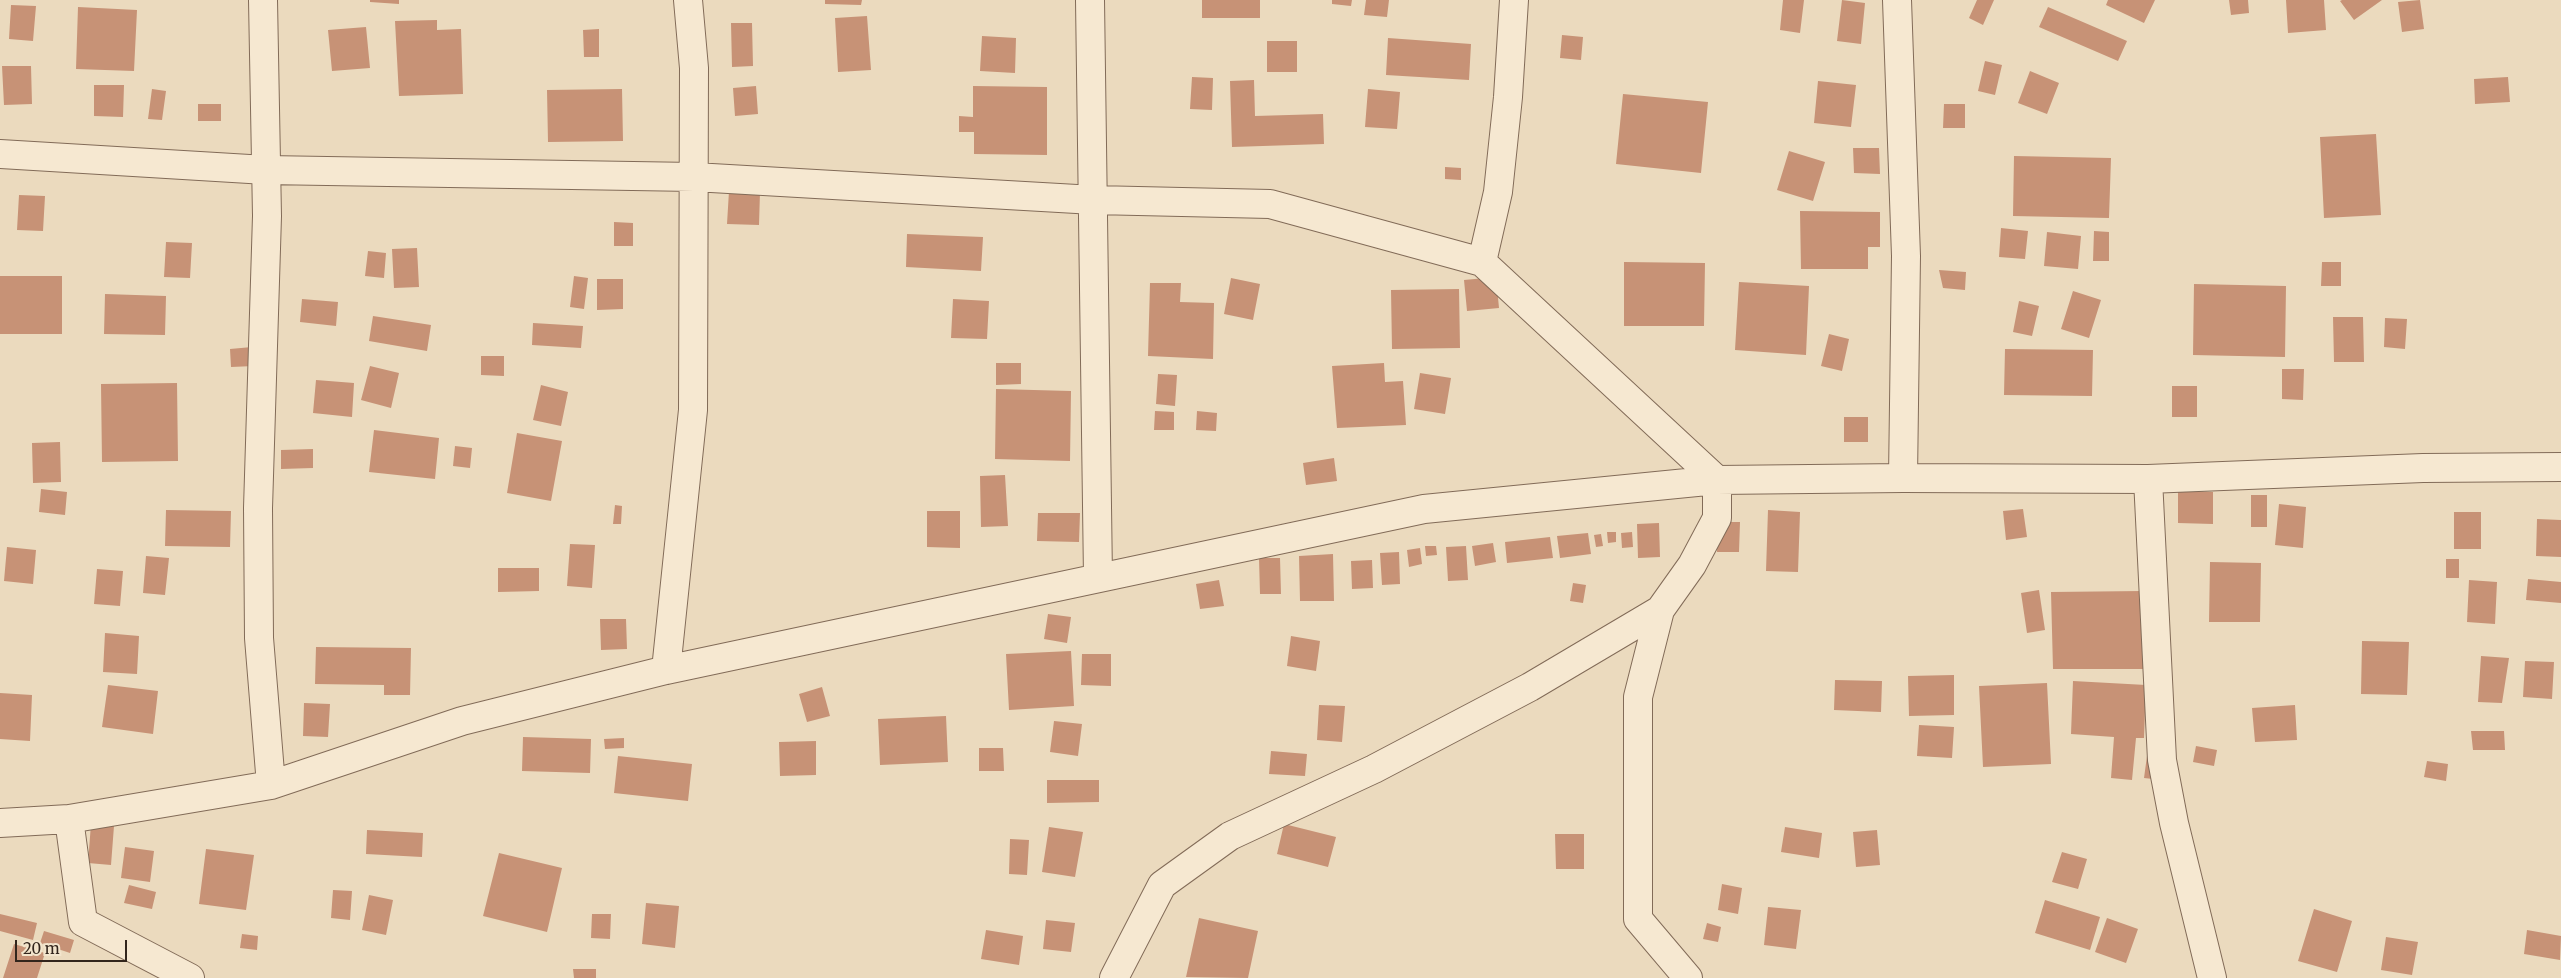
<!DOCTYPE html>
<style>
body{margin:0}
#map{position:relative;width:2561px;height:978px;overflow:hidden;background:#ebdabe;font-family:Merriweather,serif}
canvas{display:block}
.scale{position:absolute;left:15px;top:940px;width:112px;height:22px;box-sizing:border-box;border:2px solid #32251c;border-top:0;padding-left:6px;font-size:15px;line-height:18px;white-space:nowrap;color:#32251c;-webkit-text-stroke:4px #f3e5cd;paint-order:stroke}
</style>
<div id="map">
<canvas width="2561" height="978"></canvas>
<div class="scale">20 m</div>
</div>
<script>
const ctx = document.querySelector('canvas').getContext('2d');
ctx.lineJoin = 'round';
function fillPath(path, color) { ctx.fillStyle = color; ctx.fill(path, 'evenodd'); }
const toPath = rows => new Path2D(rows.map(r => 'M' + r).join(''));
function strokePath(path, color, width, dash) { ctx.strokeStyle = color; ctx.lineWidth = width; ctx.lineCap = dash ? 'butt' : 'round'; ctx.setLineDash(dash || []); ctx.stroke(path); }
fillPath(toPath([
 [370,0,399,0,399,4,370,2],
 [825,0,862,0,861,5,825,4],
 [1202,0,1260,0,1260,18,1202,18],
 [1332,0,1352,0,1351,6,1332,4],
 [1366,0,1389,0,1387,17,1364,15],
 [1783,0,1804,0,1800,33,1780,30],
 [1842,0,1865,3,1861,44,1837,41],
 [1977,0,1994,0,1983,25,1969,18],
 [2108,0,2155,0,2144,23,2106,5],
 [2229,0,2248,0,2249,13,2231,15],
 [2286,0,2324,0,2326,30,2288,33],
 [2382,0,2354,20,2340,1,2342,0],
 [2420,0,2424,29,2402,32,2398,2],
 [11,5,36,6,33,41,9,39],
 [78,7,137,10,134,71,76,69],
 [2048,7,2127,41,2118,61,2039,27],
 [867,16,871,70,838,72,835,18],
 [437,20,437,30,461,29,463,94,399,96,395,21],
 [731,23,752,23,753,66,732,67],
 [366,27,370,68,332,71,328,30],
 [599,29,599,57,584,57,583,30],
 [1562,35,1583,37,1581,60,1560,58],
 [982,36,1016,38,1015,73,980,71],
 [1388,38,1471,44,1469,80,1386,75],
 [1267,41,1297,41,1297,72,1267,72],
 [1985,61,2002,65,1995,95,1978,91],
 [2,66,31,66,32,104,4,105],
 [2030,71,2059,83,2047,114,2018,103],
 [1192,77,1213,78,1212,110,1190,109],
 [2508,77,2510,102,2475,104,2474,79],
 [1254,80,1255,116,1323,114,1324,144,1232,147,1230,81],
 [1818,81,1856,85,1851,127,1814,123],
 [94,85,124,85,123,117,94,116],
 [756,86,758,114,735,116,733,88],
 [973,86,1047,87,1047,155,974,154,974,132,959,132,959,116,973,117],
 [152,89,166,91,162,120,148,119],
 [622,89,623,141,548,142,547,90],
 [1368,89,1400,92,1397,129,1365,127],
 [1623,94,1708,102,1701,173,1616,164],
 [198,104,221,104,221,121,198,121],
 [1944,104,1965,104,1965,128,1943,128],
 [2376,134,2381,215,2324,218,2320,137],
 [1853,148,1879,148,1880,174,1854,173],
 [1789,151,1825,162,1813,201,1777,190],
 [2014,156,2111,158,2109,218,2013,216],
 [1445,167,1461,168,1461,180,1445,179],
 [729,191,760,192,759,225,727,224],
 [19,195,45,196,43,231,17,230],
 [1800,211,1880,212,1880,247,1868,247,1868,269,1801,269],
 [614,222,633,223,633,246,614,246],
 [2001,228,2028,231,2025,259,1999,257],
 [2094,231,2109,232,2109,261,2093,261],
 [2047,232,2081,236,2078,269,2044,266],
 [907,234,983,237,981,271,906,267],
 [166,242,192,243,190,278,164,277],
 [417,248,419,287,394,288,392,249],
 [368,251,386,253,384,278,365,276],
 [1624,262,1705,263,1704,326,1624,326],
 [2322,262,2341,262,2341,286,2321,286],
 [1939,270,1966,272,1965,290,1943,288],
 [0,276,62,276,62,334,0,334],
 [574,276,588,278,584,309,570,307],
 [1496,277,1499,308,1467,311,1464,280],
 [1231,278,1260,284,1253,320,1224,314],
 [597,279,623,279,623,309,597,310],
 [1739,282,1809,286,1806,355,1735,350],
 [1150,283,1181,283,1180,302,1214,303,1213,359,1148,356],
 [2194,284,2286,286,2285,357,2193,355],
 [1459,289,1460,348,1392,349,1391,290],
 [2073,291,2101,300,2089,338,2061,329],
 [105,294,166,296,165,335,104,334],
 [302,299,338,302,336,326,300,322],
 [953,299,989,301,987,339,951,338],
 [2019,301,2039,306,2032,336,2013,332],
 [373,316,431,325,427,351,369,341],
 [2333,317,2363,317,2364,362,2334,362],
 [2385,318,2407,319,2405,349,2384,347],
 [533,323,583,326,581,348,532,345],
 [1829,334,1849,339,1842,371,1821,366],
 [252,347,254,366,231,367,230,349],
 [2005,349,2093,350,2092,396,2004,395],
 [481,356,504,356,504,376,481,375],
 [996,363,1021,363,1021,384,996,385],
 [1384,363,1385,382,1403,381,1406,425,1337,428,1332,366],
 [370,366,399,373,391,408,361,400],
 [2282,369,2304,369,2303,400,2282,399],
 [1420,373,1451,378,1445,414,1414,409],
 [1158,374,1177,375,1175,406,1156,404],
 [316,380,354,383,352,417,313,413],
 [177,383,178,461,102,462,101,384],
 [541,385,568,392,561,426,533,420],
 [2172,386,2197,386,2197,417,2172,417],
 [996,389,1071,391,1070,461,995,459],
 [1155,411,1174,412,1174,430,1154,430],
 [1197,411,1217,413,1216,431,1196,430],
 [1844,417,1868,417,1868,442,1844,442],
 [374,430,439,438,435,479,369,472],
 [517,433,562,441,551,501,507,493],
 [60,442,61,482,33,483,32,443],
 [455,446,472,448,470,468,453,466],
 [313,449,313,468,281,469,281,450],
 [1334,458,1337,481,1306,485,1303,463],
 [1005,475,1008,526,981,527,980,476],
 [41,489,67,492,65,515,39,512],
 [2178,491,2213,492,2213,524,2178,523],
 [2251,495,2267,495,2267,527,2251,527],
 [2279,504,2306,507,2303,548,2275,545],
 [615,505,622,506,621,524,613,524],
 [2023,509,2027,537,2006,540,2003,511],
 [166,510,231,511,230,547,165,546],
 [1768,510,1800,512,1798,572,1766,571],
 [927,511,960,511,960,548,927,547],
 [2454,512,2481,512,2481,549,2454,549],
 [1038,513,1080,513,1079,542,1037,541],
 [2537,519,2561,520,2561,557,2536,556],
 [1718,522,1740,522,1739,552,1717,552],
 [1659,523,1660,557,1638,558,1637,524],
 [1607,532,1616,532,1616,542,1608,543],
 [1632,532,1633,547,1622,548,1621,533],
 [1588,533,1591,554,1560,558,1557,536],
 [1601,534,1603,546,1596,547,1594,535],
 [1550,537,1553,558,1507,563,1505,542],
 [1493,543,1496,562,1475,566,1472,546],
 [570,544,595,545,592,588,567,586],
 [1425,546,1436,546,1437,555,1426,556],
 [1466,546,1468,580,1448,581,1446,547],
 [7,547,36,550,33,584,4,581],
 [1420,548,1422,564,1409,567,1407,550],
 [1399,552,1400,584,1382,585,1380,553],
 [1333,554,1334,601,1300,601,1299,556],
 [146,556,169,558,165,595,143,593],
 [1259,558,1280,558,1281,594,1260,594],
 [2446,559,2459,559,2459,578,2446,578],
 [1372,560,1373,588,1352,589,1351,561],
 [2210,562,2261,563,2260,622,2209,622],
 [498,568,539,568,539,591,498,592],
 [97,569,123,571,120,606,94,604],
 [2528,579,2561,582,2561,603,2526,600],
 [1219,580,1224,606,1200,609,1196,584],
 [2469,580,2497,582,2495,624,2467,622],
 [1573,583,1586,585,1583,603,1570,601],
 [2039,590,2045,630,2027,633,2021,593],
 [2143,591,2144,669,2053,669,2051,592],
 [1048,614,1071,617,1067,643,1044,639],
 [600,619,626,619,627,649,601,650],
 [105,633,139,636,137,674,103,672],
 [1291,636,1320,641,1316,671,1287,666],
 [2362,641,2409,642,2407,695,2361,694],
 [316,647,411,648,410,695,384,695,384,685,315,684],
 [1071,651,1074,706,1009,710,1006,654],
 [1082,654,1111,654,1111,686,1081,685],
 [2481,656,2509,658,2502,703,2478,702],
 [2525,661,2554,662,2552,699,2523,697],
 [1954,675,1954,715,1909,716,1908,676],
 [1835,680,1882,681,1881,712,1834,710],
 [2073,681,2146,685,2144,738,2136,738,2132,780,2111,778,2114,737,2071,734],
 [2047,683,2051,764,1983,767,1979,686],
 [108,685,158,691,153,734,102,727],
 [822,687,830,716,807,722,799,694],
 [0,693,32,695,30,741,0,739],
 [304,703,330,704,328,737,303,736],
 [1319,705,1345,706,1342,742,1317,740],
 [2295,705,2297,740,2255,742,2252,708],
 [946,716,948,762,880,765,878,719],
 [1054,721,1082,724,1078,756,1050,752],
 [1919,725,1954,727,1952,758,1917,756],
 [2471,731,2504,731,2505,750,2473,750],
 [523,737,591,739,590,773,522,771],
 [624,738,624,748,605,749,604,739],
 [816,741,816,775,780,776,779,742],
 [2196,746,2217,750,2214,766,2193,762],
 [979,748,1003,748,1004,771,979,771],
 [1271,751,1307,754,1305,776,1269,774],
 [618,756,692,764,688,801,614,793],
 [2147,756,2156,757,2153,779,2144,778],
 [2427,761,2448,764,2446,781,2424,777],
 [1047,780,1099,780,1099,802,1047,803],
 [91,824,114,826,111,865,88,863],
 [1284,824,1336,837,1328,867,1277,854],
 [1049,827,1083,832,1075,877,1042,872],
 [1785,827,1822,833,1819,858,1781,852],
 [367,830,423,833,422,857,366,854],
 [1877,830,1880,865,1856,867,1853,832],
 [1555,834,1584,834,1584,869,1556,869],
 [1010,839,1029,840,1027,875,1009,874],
 [125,847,154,851,150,882,121,878],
 [206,849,254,855,246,910,199,904],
 [2062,852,2087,859,2078,889,2052,882],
 [499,853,562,868,547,932,483,916],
 [1722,884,1742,888,1738,914,1718,910],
 [129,885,156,892,152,909,124,903],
 [333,890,352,891,350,920,331,918],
 [369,895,393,900,386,935,362,930],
 [2045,900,2100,917,2090,950,2035,933],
 [646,903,679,906,675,948,642,944],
 [1768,907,1801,910,1796,949,1764,945],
 [2314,909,2352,921,2337,972,2298,961],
 [0,914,37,923,33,940,0,931],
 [592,914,611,914,610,939,591,938],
 [1199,918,1258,931,1248,978,1186,977],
 [2107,918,2138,929,2126,963,2095,952],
 [1046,920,1075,923,1071,952,1043,949],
 [1707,923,1721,927,1718,942,1703,939],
 [986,930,1023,936,1019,965,981,959],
 [2527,930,2561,936,2560,960,2524,954],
 [44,931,74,940,70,953,40,943],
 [242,934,258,936,257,950,240,948],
 [2386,937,2418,942,2412,975,2381,970],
 [14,944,45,953,37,978,3,978],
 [573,969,596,969,596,978,574,978]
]), '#c79276');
const minor = toPath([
 [263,0,267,216,258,508,259,638,271,785],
 [1090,0,1098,577],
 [1897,0,1906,256,1903,478],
 [0,154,266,170,694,177,1094,200,1270,204,1482,262,1717,480,1717,518,1692,565,1660,610,1530,687,1374,769,1230,836,1162,885,1114,978],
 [1482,262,1498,192,1508,97,1514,0],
 [2148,479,2162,760,2174,823,2212,978],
 [1660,610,1638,697,1638,919,1688,978],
 [666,670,693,410,694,68,688,0],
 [69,819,83,922,190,978],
 [0,823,69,819,271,785,462,721,666,670,1424,509,1717,480,1903,478,2148,479,2423,468,2561,467]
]);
strokePath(minor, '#826b58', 30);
strokePath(minor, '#f6e8d1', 28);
</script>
